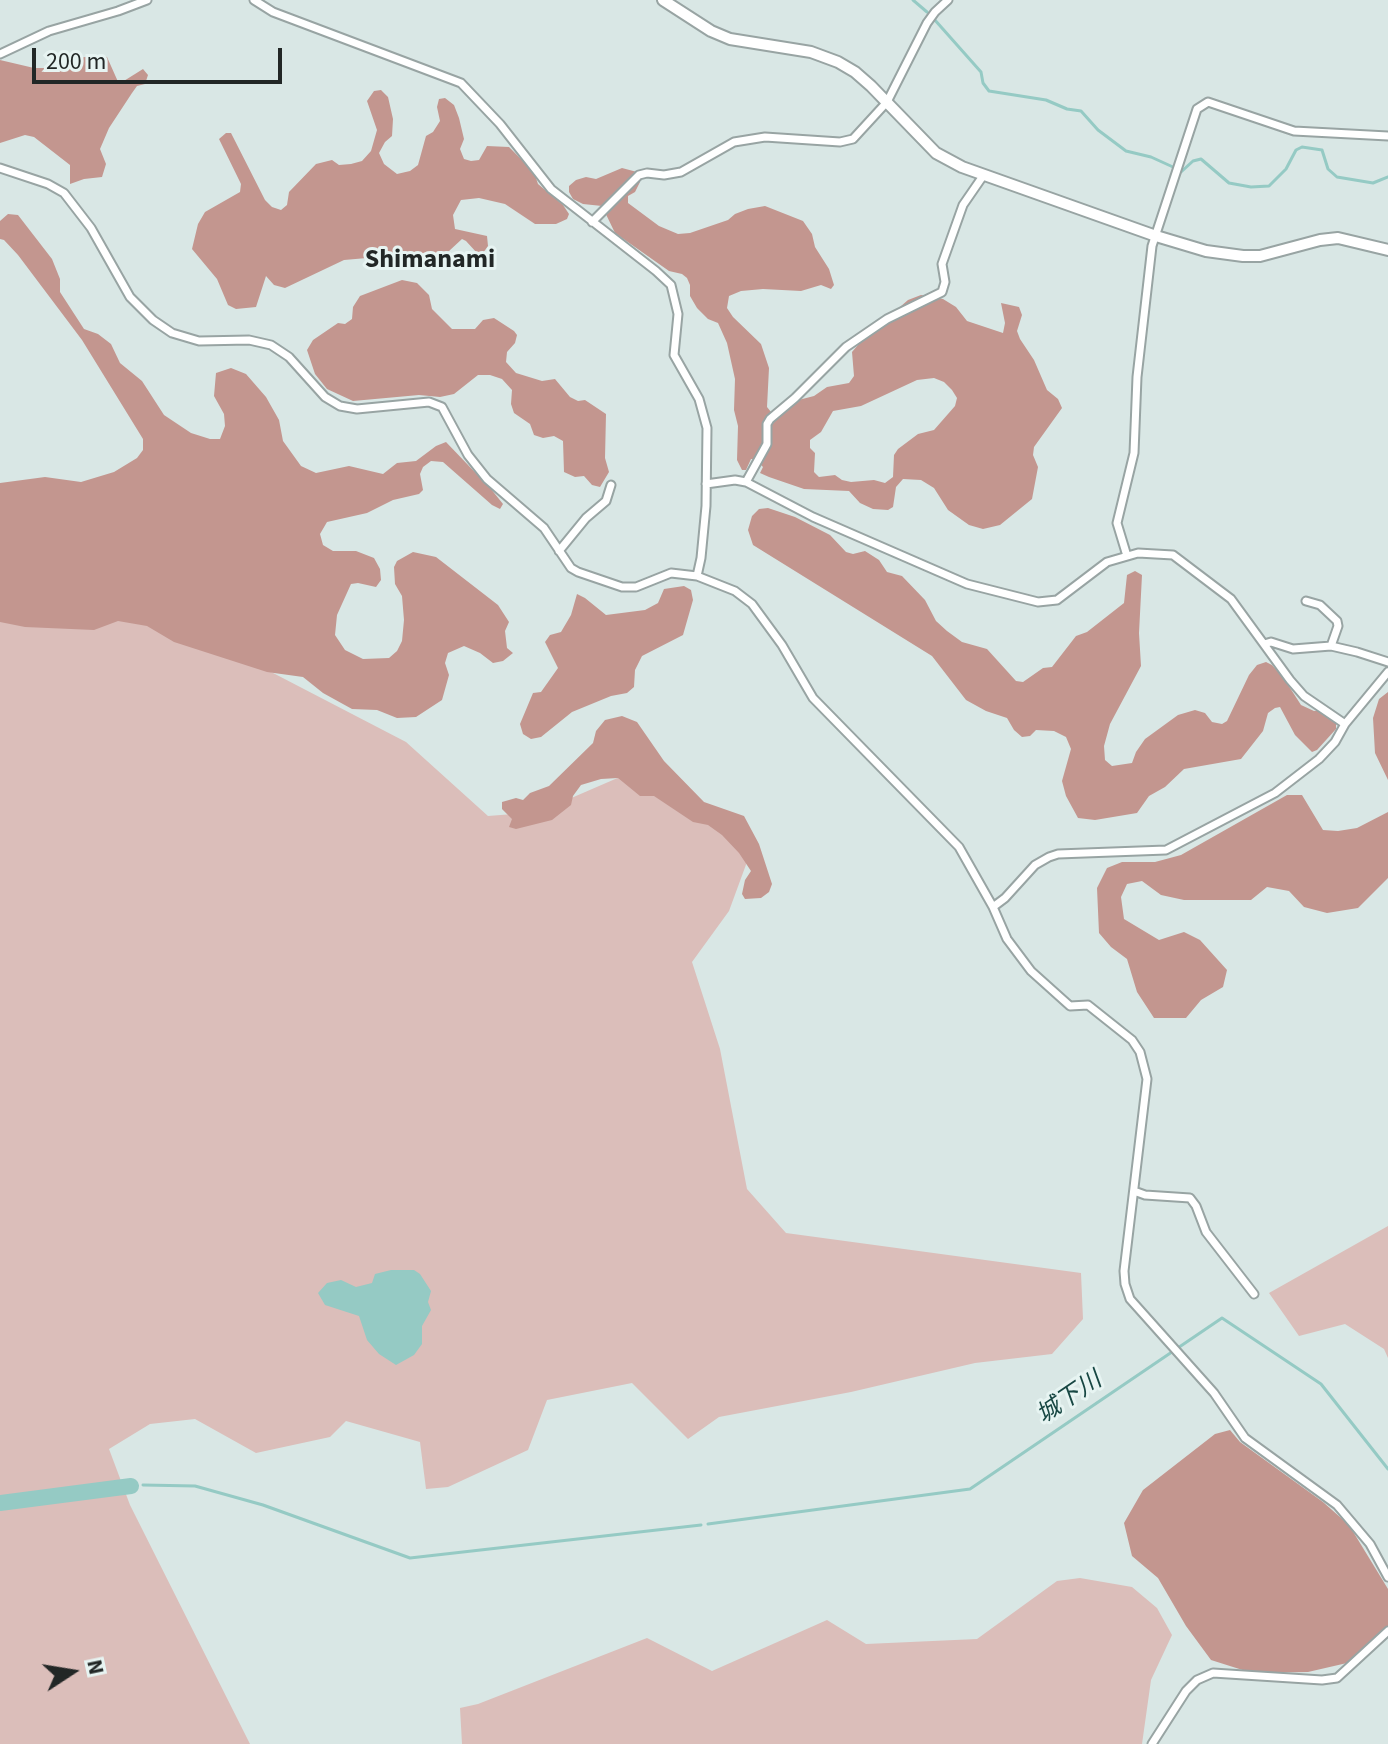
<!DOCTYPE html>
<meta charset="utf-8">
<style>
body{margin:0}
#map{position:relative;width:1388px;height:1744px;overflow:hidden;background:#d9e7e5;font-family:"Source Sans 3",sans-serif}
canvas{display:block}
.north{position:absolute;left:32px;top:1632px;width:80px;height:80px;-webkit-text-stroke:6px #e7f4f2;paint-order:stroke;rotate:78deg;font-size:22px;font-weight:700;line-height:32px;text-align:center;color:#222726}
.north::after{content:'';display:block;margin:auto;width:28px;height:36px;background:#222726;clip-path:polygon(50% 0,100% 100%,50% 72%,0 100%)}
.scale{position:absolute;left:32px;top:48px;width:250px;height:36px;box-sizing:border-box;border:4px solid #222726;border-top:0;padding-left:10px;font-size:24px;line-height:28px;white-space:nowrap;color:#222726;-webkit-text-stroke:6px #e7f4f2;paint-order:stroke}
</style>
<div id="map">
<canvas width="1388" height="1744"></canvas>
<div class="north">N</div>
<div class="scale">200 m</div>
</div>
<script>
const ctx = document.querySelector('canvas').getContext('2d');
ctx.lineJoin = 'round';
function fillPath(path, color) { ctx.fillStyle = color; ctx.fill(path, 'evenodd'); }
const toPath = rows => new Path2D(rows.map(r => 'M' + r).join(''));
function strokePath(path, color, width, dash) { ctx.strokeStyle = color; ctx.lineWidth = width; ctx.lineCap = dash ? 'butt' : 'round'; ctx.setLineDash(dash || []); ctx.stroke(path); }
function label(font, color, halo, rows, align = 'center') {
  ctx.font = font + ' "Source Sans 3","Noto Sans JP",sans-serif'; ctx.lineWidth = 6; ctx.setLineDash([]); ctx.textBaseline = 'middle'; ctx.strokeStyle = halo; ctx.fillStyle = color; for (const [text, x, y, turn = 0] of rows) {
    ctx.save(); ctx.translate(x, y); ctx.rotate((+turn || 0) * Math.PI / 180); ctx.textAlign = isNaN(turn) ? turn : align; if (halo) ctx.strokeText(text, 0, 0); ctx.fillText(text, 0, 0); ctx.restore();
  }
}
fillPath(toPath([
 [0,608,171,620,406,742,488,816,539,812,636,770,751,851,729,911,692,962,720,1049,747,1189,786,1233,1081,1273,1083,1319,1052,1354,975,1363,851,1392,719,1417,688,1439,632,1383,547,1400,528,1450,448,1487,426,1489,420,1442,346,1421,330,1437,256,1453,195,1419,150,1424,109,1449,130,1505,250,1744,0,1744],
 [1388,1226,1388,1358,1384,1349,1345,1324,1299,1336,1269,1293],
 [1080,1578,1132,1587,1157,1608,1172,1635,1151,1680,1142,1744,462,1744,460,1708,478,1704,647,1638,712,1671,827,1620,866,1644,977,1639,1057,1581]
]), '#dbbeba');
fillPath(toPath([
 [99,55,107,57,119,84,143,69,148,75,145,84,137,86,132,93,109,128,100,149,106,164,102,177,84,179,70,184,70,165,34,137,25,135,0,143,0,60,34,68,53,68,64,60],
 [381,90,388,97,393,119,392,136,385,142,379,153,384,164,397,174,410,171,418,165,426,136,433,132,440,121,437,107,439,99,445,98,454,105,459,118,464,139,460,149,464,159,471,161,479,160,487,146,509,147,534,172,538,184,563,205,569,214,567,219,556,224,535,224,505,204,479,198,461,200,453,215,455,229,487,236,488,246,483,253,477,253,466,241,462,239,449,251,418,258,391,261,367,258,344,260,285,288,274,285,266,276,256,307,236,309,228,305,217,279,192,249,198,224,205,212,240,192,241,184,219,139,226,133,231,133,265,200,272,207,281,210,287,205,289,192,316,164,332,160,339,165,351,164,362,161,371,151,377,130,367,101,374,91],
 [622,168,637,172,640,182,635,192,628,196,628,203,659,226,678,234,690,233,728,220,735,214,748,209,765,206,803,221,812,234,815,247,829,269,834,285,831,289,821,285,801,291,763,289,741,291,729,296,727,308,733,317,761,344,769,368,767,407,771,412,783,404,814,396,827,387,849,383,854,376,852,352,863,339,908,300,921,295,943,299,956,307,967,321,1003,333,1005,323,1001,303,1019,307,1022,315,1017,331,1020,339,1034,360,1047,390,1058,399,1062,408,1034,447,1033,455,1038,467,1032,499,1000,525,983,529,969,525,948,510,934,488,921,480,903,479,896,487,893,507,888,510,873,509,860,503,849,491,804,489,769,477,760,473,763,467,755,459,751,459,746,470,742,470,737,460,738,426,734,410,735,379,727,343,718,323,708,319,697,308,690,296,690,285,687,278,682,274,669,271,615,233,602,206,583,204,573,199,569,192,569,186,576,180,586,177,596,179],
 [934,378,944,382,952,390,957,398,955,406,934,430,918,434,898,449,894,455,893,477,885,483,874,480,851,482,842,480,835,475,819,477,814,472,815,453,810,448,810,440,821,432,833,411,861,406,917,380],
 [8,214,18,215,52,259,60,279,60,292,84,329,98,334,111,344,120,363,142,381,164,415,191,433,210,439,220,439,225,426,224,414,214,396,216,373,231,368,246,374,266,397,279,420,283,441,301,466,316,473,349,466,383,474,397,463,416,461,436,446,446,442,491,489,503,504,500,509,492,505,443,462,431,461,423,467,420,474,423,490,419,494,393,500,367,513,327,522,320,534,323,545,333,551,356,551,374,558,380,569,381,580,376,587,358,583,351,584,337,615,335,635,345,650,363,659,389,658,397,651,402,641,404,620,402,596,395,584,394,567,397,561,413,552,436,557,498,605,509,622,505,631,507,648,513,653,503,661,493,663,480,653,464,646,448,653,445,663,449,675,442,700,416,717,397,718,377,710,352,709,323,693,303,677,267,672,174,642,147,626,118,621,94,630,25,627,0,622,0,483,45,477,81,482,114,472,137,458,143,450,143,439,82,340,18,255,4,240,0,239,0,221],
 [402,280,417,283,429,295,432,309,452,329,475,329,483,320,494,318,514,331,517,335,515,343,507,352,506,362,516,373,542,381,555,379,570,397,578,401,585,400,606,414,605,458,609,472,600,487,592,485,584,476,575,477,564,472,563,441,554,436,543,438,534,435,530,424,514,413,511,404,512,390,502,379,490,375,478,375,454,394,440,397,419,395,353,401,327,389,315,374,307,350,313,340,338,323,345,324,352,319,353,307,360,296],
 [768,508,795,517,830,535,846,552,853,554,865,551,879,560,887,572,902,576,925,600,936,621,947,631,962,642,987,649,1016,681,1023,682,1043,668,1052,667,1076,636,1087,632,1124,603,1127,575,1135,571,1142,575,1139,633,1141,666,1110,724,1104,746,1105,760,1112,766,1132,763,1136,752,1145,739,1178,715,1195,710,1205,713,1212,722,1222,724,1227,721,1249,675,1257,665,1266,662,1272,665,1283,677,1301,705,1314,711,1322,710,1336,717,1336,729,1317,750,1312,752,1295,735,1280,707,1275,708,1268,713,1263,731,1241,759,1184,769,1165,787,1149,796,1137,813,1095,820,1078,818,1066,796,1062,781,1071,749,1066,737,1054,731,1036,730,1030,736,1022,737,1014,730,1007,718,986,711,966,700,932,656,753,545,748,530,752,516,759,509],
 [684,586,691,590,693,600,683,635,642,656,635,670,634,687,627,693,611,696,572,712,541,737,531,739,523,734,520,724,533,693,541,692,558,668,545,642,550,635,561,632,571,615,577,594,585,598,606,615,645,610,658,603,664,589],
 [1388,692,1388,780,1375,753,1373,718,1379,699],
 [622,716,637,722,664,761,704,802,744,816,759,844,772,884,769,892,761,898,745,899,742,894,745,880,751,871,739,853,722,835,708,825,693,822,654,796,640,796,618,778,601,779,581,785,573,796,571,805,552,820,516,829,509,827,512,819,502,809,502,802,516,798,523,800,530,793,549,786,593,743,596,731,605,720],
 [1287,795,1302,795,1323,830,1338,831,1357,828,1388,812,1388,878,1358,908,1327,913,1304,907,1289,891,1267,887,1251,900,1184,900,1161,895,1142,881,1127,884,1121,897,1124,919,1159,940,1184,932,1200,940,1227,970,1223,987,1201,1000,1186,1018,1154,1018,1137,992,1127,959,1111,947,1099,933,1097,888,1107,868,1122,862,1155,862,1181,855],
 [1230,1430,1240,1442,1323,1502,1349,1525,1388,1589,1388,1629,1347,1663,1308,1672,1252,1673,1211,1660,1186,1626,1158,1578,1132,1556,1124,1523,1143,1490,1215,1434]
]), '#c3968f');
fillPath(toPath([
 [391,1270,414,1270,420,1274,431,1291,428,1302,431,1310,422,1326,422,1344,414,1355,396,1365,379,1354,367,1340,359,1316,325,1305,318,1293,327,1283,341,1280,356,1287,372,1283,375,1274]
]), '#95cac4');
strokePath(toPath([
 [913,0,927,12],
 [934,19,981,72,983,83,989,91,1046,100,1067,109,1081,111,1098,130,1126,151,1151,157,1173,167],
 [1181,172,1193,161,1201,159,1229,183,1251,187,1269,186,1286,169,1296,150,1302,147,1322,150,1328,169,1337,177,1373,183,1388,177],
 [143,1485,195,1486,263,1505,410,1558,701,1525],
 [708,1524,970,1489,1222,1318,1321,1384,1388,1469]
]), '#95cac4', 3);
strokePath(toPath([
 [0,1503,131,1486]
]), '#95cac4', 16);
const street = toPath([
 [254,0,273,12,461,83,500,124,551,189,656,271,671,285,678,314,674,355,699,399,707,428,706,506,701,558,697,576],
 [0,54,49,31,118,11,147,0],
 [0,168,48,184,64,193,91,228,130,297,153,320,172,333,199,341,249,340,271,345,289,357,325,397,340,406,357,409,429,402,442,407,468,455,487,479,544,528,571,568,578,572,622,587,636,587,671,573,697,576,735,591,752,604,782,645,813,698,959,847,993,907,1007,939,1031,971,1070,1006,1088,1005,1132,1040,1140,1052,1147,1079,1124,1271,1125,1284,1130,1299,1214,1393,1245,1438,1337,1505,1370,1544,1388,1577],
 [592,222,639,175,647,173,664,175,681,172,734,142,765,137,840,142,853,139,887,102,927,23,935,12,948,0],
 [746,482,767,444,767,424,770,419,795,398,846,347,887,319,942,292,945,282,942,264,963,205,983,176],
 [706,484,735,480,746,482,813,517,967,584,1038,602,1057,600,1107,562,1138,553,1173,555,1231,599,1290,680,1304,696,1345,724],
 [559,551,586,518,606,501,611,485],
 [1127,556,1117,523,1134,453,1137,377,1152,246,1197,109,1208,102,1294,131,1388,136],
 [1306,601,1320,605,1337,621,1338,626,1331,646],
 [1264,644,1271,642,1293,649,1331,646,1357,652,1388,662],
 [993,907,1005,898,1035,865,1049,857,1058,854,1166,850,1275,793,1319,759,1335,742,1345,724,1388,672],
 [1134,1191,1145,1195,1190,1198,1196,1206,1206,1232,1254,1294],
 [1152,1744,1186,1691,1197,1680,1213,1673,1322,1680,1337,1678,1388,1631]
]);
const secondary = toPath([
 [663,0,711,31,730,39,811,52,838,62,855,72,871,86,936,153,962,167,1156,236,1206,251,1243,256,1260,256,1320,240,1338,238,1388,250]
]);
strokePath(street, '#98a4a3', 11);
strokePath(secondary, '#98a4a3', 14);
strokePath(street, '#fff', 7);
strokePath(secondary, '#fff', 10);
label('italic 24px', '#174743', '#e7f4f2', [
 ["城下川",1070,1399,-34]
]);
label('bold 26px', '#222726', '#e7f4f2', [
 ["Shimanami",430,261]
]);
</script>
